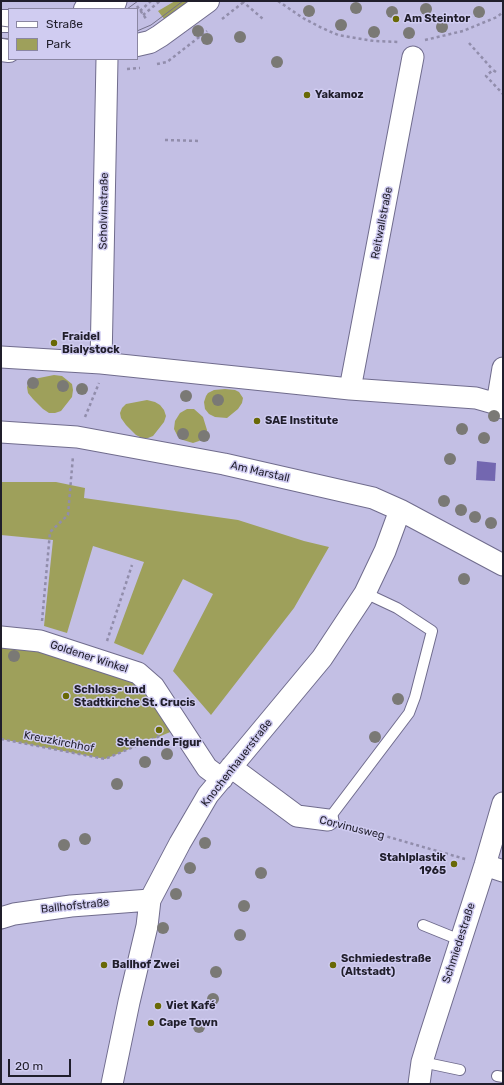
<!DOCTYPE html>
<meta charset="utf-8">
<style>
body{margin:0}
#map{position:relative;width:504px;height:1085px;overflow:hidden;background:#c3bfe4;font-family:Rubik,sans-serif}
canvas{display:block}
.frame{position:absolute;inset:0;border:2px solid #201e2b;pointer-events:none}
.legend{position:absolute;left:8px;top:8px;width:130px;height:52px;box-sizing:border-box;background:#d0ccf1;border:1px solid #8a86a2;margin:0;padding:5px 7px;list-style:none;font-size:12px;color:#201e2b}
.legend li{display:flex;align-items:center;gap:8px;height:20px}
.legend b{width:20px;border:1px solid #8a86a2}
.scale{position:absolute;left:8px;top:1059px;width:63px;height:18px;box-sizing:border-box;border:2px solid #201e2b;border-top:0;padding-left:5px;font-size:12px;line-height:14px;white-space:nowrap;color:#201e2b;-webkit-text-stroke:3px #d0ccf1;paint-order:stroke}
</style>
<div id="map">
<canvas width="504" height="1085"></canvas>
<div class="frame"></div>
<ul class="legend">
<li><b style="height:5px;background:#fff"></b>Straße</li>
<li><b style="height:11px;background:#9ea05b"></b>Park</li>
</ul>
<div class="scale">20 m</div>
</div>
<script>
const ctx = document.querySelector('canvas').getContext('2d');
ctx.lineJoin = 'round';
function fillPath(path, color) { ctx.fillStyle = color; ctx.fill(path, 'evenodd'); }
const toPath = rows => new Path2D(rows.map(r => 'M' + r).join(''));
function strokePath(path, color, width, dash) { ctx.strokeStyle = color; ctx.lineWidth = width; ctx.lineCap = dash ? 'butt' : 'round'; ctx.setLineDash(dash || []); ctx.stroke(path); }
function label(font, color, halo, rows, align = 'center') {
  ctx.font = font + ' Rubik,sans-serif'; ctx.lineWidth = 3; ctx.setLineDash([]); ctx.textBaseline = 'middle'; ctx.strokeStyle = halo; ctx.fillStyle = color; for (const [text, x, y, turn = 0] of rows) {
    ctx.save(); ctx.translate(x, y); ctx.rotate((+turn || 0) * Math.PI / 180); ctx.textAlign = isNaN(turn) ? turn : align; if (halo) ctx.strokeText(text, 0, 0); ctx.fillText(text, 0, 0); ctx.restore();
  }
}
fillPath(toPath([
 [175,1,193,1,165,20,158,11],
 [54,375,62,376,72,384,73,390,72,397,61,411,55,413,49,413,43,409,33,399,28,393,27,387,29,382,34,379],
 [225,389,235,390,239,392,243,398,242,403,238,409,227,418,215,417,209,414,205,409,204,402,206,396,208,393,214,390],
 [147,400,155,402,160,405,164,410,166,416,164,422,153,436,148,438,142,438,136,435,126,425,121,418,120,413,122,408,126,404],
 [187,409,194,409,203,417,207,430,205,437,199,441,193,443,183,440,177,435,174,429,175,421,180,413],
 [1,482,56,482,85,488,84,498,238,520,304,541,329,547,294,608,211,715,173,671,213,594,183,579,143,655,114,643,144,562,93,546,67,633,44,626,53,540,1,535],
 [1,637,138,673,180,728,105,759,1,739]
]), '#9ea05b');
fillPath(toPath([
 [477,461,496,463,495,481,476,480]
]), '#7367b0');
const lane = toPath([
 [328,820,409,713,415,697,432,631,397,608,365,593],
 [423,925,460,940],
 [422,1062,460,1070],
 [497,1076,503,1077]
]);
const street = toPath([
 [113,9,116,1],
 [1,357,101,363,350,389,476,398,497,404,503,408],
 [101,363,107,59],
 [350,389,413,57],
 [497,404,503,368],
 [1,432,77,437,224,464,373,498,400,510,503,565],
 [1,637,40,641,138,673,154,687,207,768,222,779],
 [231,767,297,816,328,820],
 [485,865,503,871],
 [1,918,14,914,71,906,150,900],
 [112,1084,129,1002,147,926,150,900,180,843,208,795,322,658,365,593,385,551,400,510],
 [419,1084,422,1062,429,1039,485,865,503,803]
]);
const secondary = toPath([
 [85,9,102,1],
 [1,21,9,21],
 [137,45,150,42,160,36,208,1],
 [1,50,9,51]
]);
strokePath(lane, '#706c8d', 12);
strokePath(street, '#706c8d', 23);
strokePath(secondary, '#706c8d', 24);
strokePath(toPath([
 [242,1,263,19],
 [278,1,303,18,320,27,338,35,374,41,398,42],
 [137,6,147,20],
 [140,11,151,1],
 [143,15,160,1],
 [222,19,245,1],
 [425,40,463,31,497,17,503,12],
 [469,43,493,70],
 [157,64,167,62,207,31],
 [127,69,140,68],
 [496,72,493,70,486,76,503,94],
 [165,140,201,141],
 [85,417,99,383],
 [42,621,50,532,68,515,73,456],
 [107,641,132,565],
 [1,739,105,759,162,735],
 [347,825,465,859]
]), '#918dab', 2.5, [3, 3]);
strokePath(lane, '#fff', 10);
strokePath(street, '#fff', 21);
strokePath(secondary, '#fff', 22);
strokePath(toPath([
 [127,9,138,1],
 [1,26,9,27],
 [137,31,151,25,183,1],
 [1,38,9,39]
]), '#74708a', 1);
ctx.fillStyle = '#7a7975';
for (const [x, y] of [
 [356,8],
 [426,9],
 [309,11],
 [392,12],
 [479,12],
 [341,25],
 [442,27],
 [198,31],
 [374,32],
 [409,33],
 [240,37],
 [207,39],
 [277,62],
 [33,383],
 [63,386],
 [82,389],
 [186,396],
 [218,400],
 [494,416],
 [462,429],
 [183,434],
 [204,436],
 [484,438],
 [450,459],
 [444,501],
 [461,510],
 [475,517],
 [491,523],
 [464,579],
 [14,656],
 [398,699],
 [375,737],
 [167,754],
 [145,762],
 [117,784],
 [85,839],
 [205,843],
 [64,845],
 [190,868],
 [261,873],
 [176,894],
 [244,906],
 [163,928],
 [240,935],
 [216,972],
 [213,999],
 [199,1027]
]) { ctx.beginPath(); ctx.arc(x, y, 6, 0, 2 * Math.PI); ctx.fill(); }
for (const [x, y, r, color] of [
 [396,19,4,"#696906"],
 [307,95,4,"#696906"],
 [54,343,4,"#696906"],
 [257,421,4,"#696906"],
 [66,696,4,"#696906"],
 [159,730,4,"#696906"],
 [454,864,4,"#696906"],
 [104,965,4,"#696906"],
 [333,965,4,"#696906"],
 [158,1006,4,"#696906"],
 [151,1023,4,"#696906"]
]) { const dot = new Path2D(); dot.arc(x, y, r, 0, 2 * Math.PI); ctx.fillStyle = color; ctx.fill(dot); strokePath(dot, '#d0ccf1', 1.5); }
label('bold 11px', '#201e2b', '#d0ccf1', [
 ["Am Steintor",404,19],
 ["Yakamoz",315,95],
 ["Fraidel",62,337],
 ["Bialystock",62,350],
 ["SAE Institute",265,421],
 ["Schloss- und",74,690],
 ["Stadtkirche St. Crucis",74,703],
 ["Stehende Figur",159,743,"center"],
 ["Stahlplastik",446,858,"right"],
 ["1965",446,871,"right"],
 ["Schmiedestraße",341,959],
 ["(Altstadt)",341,972],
 ["Ballhof Zwei",112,965],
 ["Viet Kafé",166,1006],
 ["Cape Town",159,1023]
], 'left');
label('11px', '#201e2b', '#d0ccf1', [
 ["Scholvinstraße",104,211,-89],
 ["Reitwallstraße",382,223,-79],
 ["Am Marstall",260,472,13],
 ["Goldener Winkel",89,657,18],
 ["Kreuzkirchhof",59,742,11],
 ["Knochenhauerstraße",237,763,-52],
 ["Corvinusweg",352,828,14],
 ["Ballhofstraße",75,906,-6],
 ["Schmiedestraße",459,943,-72]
]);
</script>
